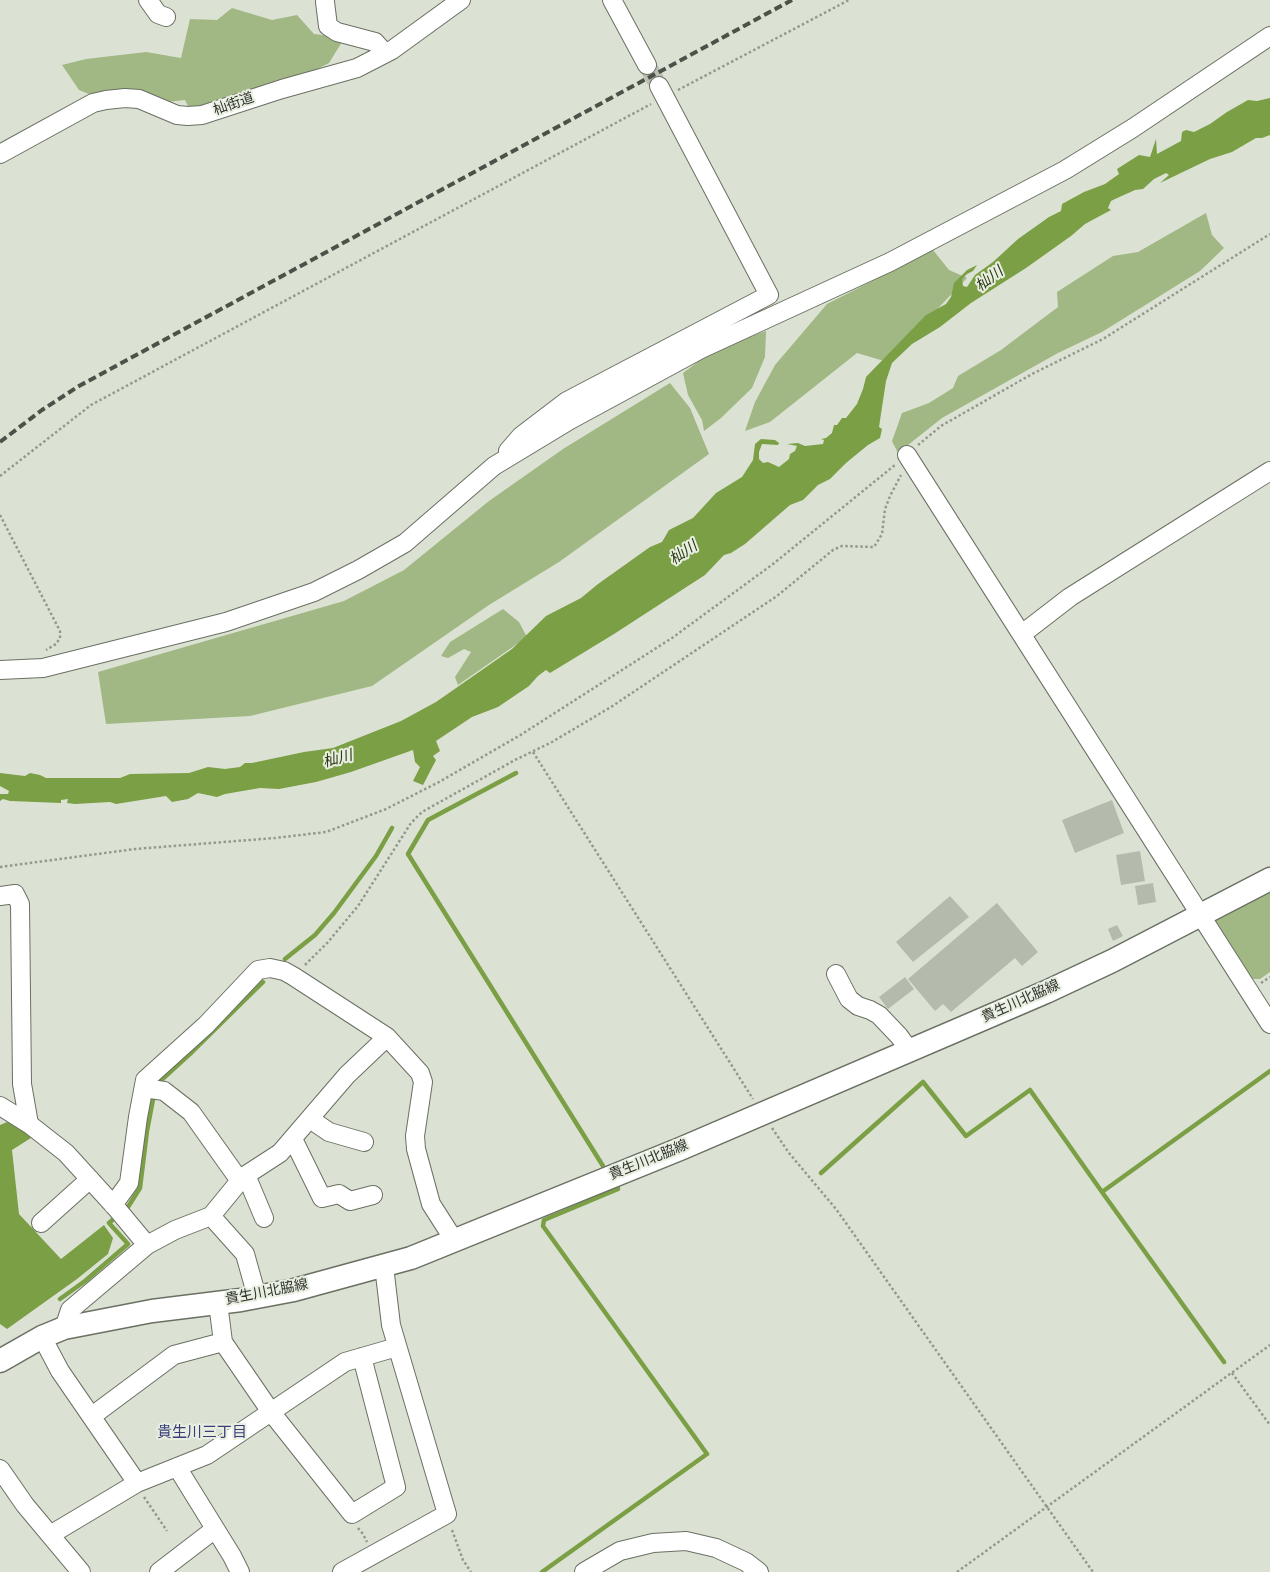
<!DOCTYPE html>
<meta charset="utf-8">
<style>
body{margin:0}
canvas{display:block;background:#dbe2d3}
</style>
<canvas width="1270" height="1572"></canvas>
<script>
const ctx = document.querySelector('canvas').getContext('2d');
ctx.lineJoin = 'round';
function fillPath(path, color) { ctx.fillStyle = color; ctx.fill(path, 'evenodd'); }
const toPath = rows => new Path2D(rows.map(r => 'M' + r).join(''));
function strokePath(path, color, width, dash) { ctx.strokeStyle = color; ctx.lineWidth = width; ctx.lineCap = dash ? 'butt' : 'round'; ctx.setLineDash(dash || []); ctx.stroke(path); }
function label(font, color, halo, rows, align = 'center') {
  ctx.font = font + ' "Source Sans 3","Noto Sans JP",sans-serif'; ctx.lineWidth = 4; ctx.setLineDash([]); ctx.textBaseline = 'middle'; ctx.strokeStyle = halo; ctx.fillStyle = color; for (const [text, x, y, turn = 0] of rows) {
    ctx.save(); ctx.translate(x, y); ctx.rotate((+turn || 0) * Math.PI / 180); ctx.textAlign = isNaN(turn) ? turn : align; if (halo) ctx.strokeText(text, 0, 0); ctx.fillText(text, 0, 0); ctx.restore();
  }
}
fillPath(toPath([
 [232,8,272,20,297,15,314,34,331,36,342,42,329,63,306,75,205,106,189,108,185,100,167,102,94,96,79,90,62,65,86,59,146,52,181,58,190,19,217,20],
 [1206,213,1212,235,1224,248,1200,271,1102,332,1058,353,942,418,898,453,892,441,902,413,929,403,953,388,958,376,1001,350,1058,307,1057,292,1113,256,1138,252],
 [933,250,949,270,967,278,923,324,884,361,857,353,770,422,745,431,755,402,775,365,827,304],
 [766,331,765,357,752,388,721,418,704,431,702,420,688,395,683,373,711,352,732,343],
 [670,383,690,408,709,454,559,562,489,605,372,686,250,716,106,724,98,672,344,601,404,570,489,501,563,449],
 [503,609,519,622,527,637,458,685,455,677,471,652,464,649,448,658,441,656,450,642],
 [1270,885,1270,972,1260,979,1249,979,1210,916]
]), '#a1b884');
fillPath(toPath([
 [1270,98,1270,135,1262,138,1256,138,1232,152,1210,159,1160,183,1169,175,1166,173,1154,179,1143,189,1135,190,1115,199,1111,201,1108,208,1111,210,1085,224,1071,236,1026,268,971,303,940,327,912,344,892,363,886,381,879,427,882,429,880,438,868,445,846,463,830,479,818,485,803,500,790,505,745,544,731,553,724,555,705,575,614,634,550,673,546,670,538,676,529,686,498,707,472,717,436,741,440,751,433,756,436,760,423,785,413,781,420,767,415,762,413,750,351,772,316,782,279,789,260,788,225,794,217,797,198,793,188,799,172,802,166,796,116,804,110,802,75,804,67,803,68,799,61,800,61,803,10,801,3,799,0,801,0,794,8,794,9,791,0,786,0,773,25,776,30,773,40,775,46,778,120,778,130,774,189,773,208,767,225,769,240,767,245,763,252,763,304,752,333,748,401,721,436,702,512,649,546,616,581,598,598,584,650,547,662,542,669,530,693,518,716,493,742,477,753,460,755,444,761,439,775,440,779,443,778,445,762,444,759,452,759,459,763,463,768,462,779,467,789,459,790,454,795,451,797,446,787,444,798,443,805,446,823,444,824,440,821,439,826,438,832,433,834,425,837,425,842,418,846,418,857,404,863,389,866,377,926,315,946,304,951,297,954,283,967,270,977,265,973,271,967,274,962,279,963,286,967,287,975,275,993,262,1018,239,1049,217,1061,211,1062,204,1084,192,1105,184,1119,174,1117,169,1139,155,1150,157,1156,139,1157,154,1181,141,1182,132,1186,130,1194,132,1210,124,1227,112,1248,100,1257,101],
 [7,1122,34,1136,12,1150,19,1214,61,1259,104,1225,113,1238,108,1254,77,1279,7,1329,0,1324,0,1125]
]), '#7b9f45');
strokePath(toPath([
 [516,773,428,820,408,854,603,1166],
 [285,959,315,935,334,913,376,856,392,828],
 [157,1084,192,1052,263,982],
 [821,1173,923,1082,966,1136,1030,1090,1102,1192],
 [123,1211,128,1207,140,1188,147,1131,154,1094],
 [60,1299,85,1281,128,1244,109,1223,117,1216],
 [1224,1362,1102,1192,1270,1071],
 [542,1572,707,1454,543,1226,544,1220,618,1189,617,1186]
]), '#7b9f45', 4.5);
fillPath(toPath([
 [1112,800,1124,833,1075,853,1062,820],
 [1140,851,1145,881,1121,885,1116,855],
 [1153,883,1156,902,1138,905,1135,886],
 [950,896,969,917,913,962,896,942],
 [997,903,1038,952,1022,966,1015,958,951,1012,943,1004,935,1011,908,979],
 [1117,925,1123,936,1113,941,1108,929],
 [905,977,914,989,888,1009,879,997]
]), '#b4bbad');
strokePath(toPath([
 [647,65,659,86]
]), '#b9bfb2', 18, [18, 9]);
const minor = toPath([
 [148,0,158,14,166,17],
 [612,0,647,65],
 [325,2,328,26,337,32,375,42,385,53],
 [0,154,93,103,106,100,125,98,139,99,177,115,188,116,202,115,282,89,357,68,392,50,461,0],
 [508,451,521,436,567,401,769,295,659,86],
 [907,455,1270,1024],
 [1022,634,1070,597,1270,471],
 [0,670,43,668,226,622,314,592,358,570,405,543,494,466,570,420,701,349,890,262,1065,170,1133,128,1270,36],
 [0,896,15,894,20,904,22,1084,29,1124],
 [836,974,849,999,858,1006,870,1010,879,1015,899,1036,910,1051],
 [144,1088,164,1091,191,1112,240,1181],
 [0,1106,29,1124,66,1153,117,1209,147,1245],
 [310,1119,329,1132,364,1142],
 [293,1139,322,1198,339,1194,350,1201,373,1195],
 [246,1175,264,1218],
 [113,1205,129,1183,138,1117,145,1080,206,1025,258,970,270,968,284,971,293,976,387,1037,420,1073,423,1082,415,1136,416,1149,431,1204,454,1240],
 [211,1216,245,1254,257,1297],
 [41,1223,90,1179],
 [218,1303,223,1342,271,1412,352,1514,396,1487,362,1357],
 [64,1328,70,1310,147,1245,175,1230,211,1216,243,1177,280,1153,347,1075,387,1037],
 [42,1337,60,1371,137,1483],
 [92,1416,174,1355,223,1342],
 [177,1467,232,1556,240,1572],
 [0,1469,25,1505,81,1572],
 [50,1535,137,1483,207,1455,345,1362,397,1347],
 [159,1572,215,1529],
 [342,1572,447,1514,391,1325,384,1266],
 [584,1572,620,1551,653,1543,686,1541,716,1548,746,1562,759,1572]
]);
const major = toPath([
 [0,1361,42,1337,64,1328,152,1311,241,1300,294,1290,411,1258,680,1149,1046,992,1112,961,1270,879]
]);
strokePath(minor, '#6a7063', 20);
strokePath(major, '#6a7063', 25);
strokePath(toPath([
 [678,90,849,0],
 [918,445,941,426,1032,374,1103,339,1270,234],
 [0,476,91,405,651,104],
 [0,515,60,631,60,638,56,644,46,650],
 [533,752,753,1099],
 [0,867,135,849,275,838,326,832,386,809,439,782,522,734,672,638,773,564,895,465],
 [305,965,328,942,358,906,411,823,422,812,515,760,552,742,611,707,777,596,833,550,842,546,874,547,882,534,885,509,890,496,901,475],
 [1261,983,1270,977],
 [772,1128,789,1153,836,1209,1093,1572],
 [1232,1373,1270,1425],
 [144,1497,167,1531],
 [358,1528,363,1534,367,1542],
 [452,1530,463,1560,471,1572],
 [957,1572,1270,1345]
]), '#94998e', 2.5, [2.5, 2.5]);
strokePath(minor, '#fff', 18);
strokePath(major, '#fff', 22);
strokePath(toPath([
 [0,442,42,410,79,386,792,0]
]), '#4d5149', 4, [8, 4]);
label('14px', '#30332d', '#e8efe0', [
 ["杣街道",234,105,-19],
 ["貴生川北脇線",1021,1002,-24],
 ["貴生川北脇線",649,1161,-22],
 ["貴生川北脇線",267,1293,-11]
]);
label('italic 15px', '#293812', '#e8efe0', [
 ["杣川",990,280,-37],
 ["杣川",684,554,-34],
 ["杣川",338,760,-15]
]);
label('15px', '#393e79', '#e8efe0', [
 ["貴生川三丁目",202,1434]
]);
</script>
